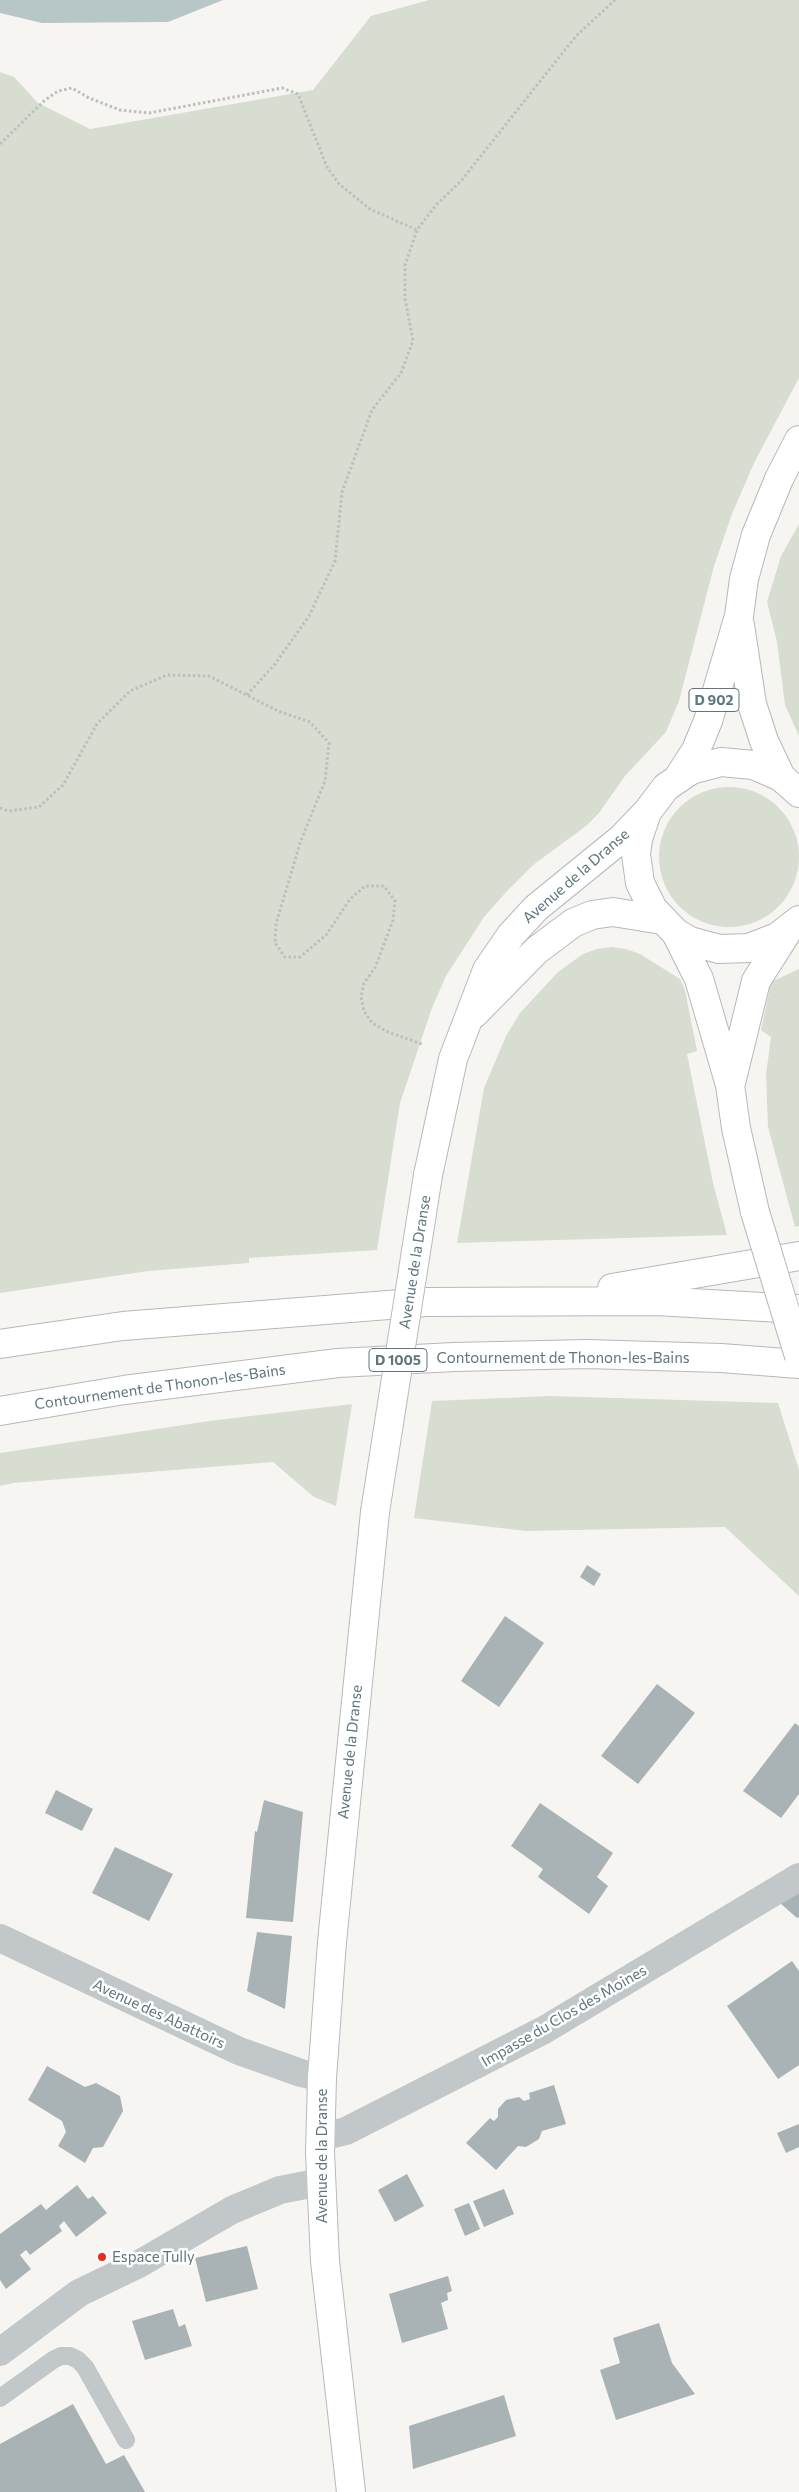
<!DOCTYPE html>
<style>
body{margin:0}
canvas{display:block;background:#f6f5f1}
</style>
<canvas width="799" height="2492"></canvas>
<script>
const ctx = document.querySelector('canvas').getContext('2d');
ctx.lineJoin = 'round';
function fillPath(path, color) { ctx.fillStyle = color; ctx.fill(path, 'evenodd'); }
const toPath = rows => new Path2D(rows.map(r => 'M' + r).join(''));
function strokePath(path, color, width, dash) { ctx.strokeStyle = color; ctx.lineWidth = width; ctx.lineCap = dash ? 'butt' : 'round'; ctx.setLineDash(dash || []); ctx.stroke(path); }
function label(font, color, halo, rows, align = 'center') {
  ctx.font = font + ' Commissioner,sans-serif'; ctx.lineWidth = 5; ctx.setLineDash([]); ctx.textBaseline = 'middle'; ctx.strokeStyle = halo; ctx.fillStyle = color; for (const [text, x, y, turn = 0] of rows) {
    ctx.save(); ctx.translate(x, y); ctx.rotate((+turn || 0) * Math.PI / 180); ctx.textAlign = isNaN(turn) ? turn : align; if (halo) ctx.strokeText(text, 0, 0); ctx.fillText(text, 0, 0); ctx.restore();
  }
}
fillPath(toPath([
 [429,0,799,0,799,378,754,463,732,514,714,566,679,701,666,732,625,776,599,813,586,826,533,865,508,890,484,917,446,976,432,1008,400,1103,377,1250,249,1258,249,1263,148,1271,0,1293,0,72,14,77,38,103,90,129,313,90,371,16],
 [799,524,799,736,785,705,777,642,767,602,781,556],
 '659 857a70 70 0 1 1 140 0a70 70 0 1 1-140 0Z',
 [612,947,626,949,640,954,680,979,685,990,697,1051,687,1054,713,1183,727,1235,457,1243,484,1088,506,1036,520,1013,558,972,583,954,597,949],
 [799,969,799,1226,795,1227,768,1127,766,1075,771,1037,761,1030,771,982],
 [551,1396,778,1403,799,1470,799,1596,725,1527,526,1531,414,1518,432,1401],
 [352,1404,336,1506,314,1497,273,1462,13,1483,0,1486,0,1453,209,1421]
]), '#d8ddd2');
fillPath(toPath([
 [0,0,223,0,168,22,42,23,0,13]
]), '#b7c7c8');
fillPath(toPath([
 [587,1565,601,1574,594,1586,580,1577],
 [505,1616,544,1643,499,1707,461,1681],
 [657,1684,695,1713,638,1784,601,1756],
 [795,1723,799,1726,799,1794,781,1818,743,1791],
 [56,1790,93,1809,82,1831,45,1813],
 [264,1800,303,1812,293,1922,246,1918,255,1831,257,1832],
 [540,1803,613,1853,597,1877,608,1886,589,1914,538,1877,543,1869,511,1846],
 [115,1847,173,1874,149,1921,92,1893],
 [799,1893,799,1917,797,1918,780,1903],
 [257,1932,292,1936,285,2009,247,1991],
 [792,1961,799,1971,799,2065,778,2079,727,2006],
 [47,2066,85,2087,96,2083,120,2096,123,2111,103,2147,93,2148,85,2163,58,2146,66,2132,62,2121,28,2100],
 [554,2085,566,2124,542,2131,539,2139,526,2147,518,2146,496,2170,466,2143,490,2118,494,2121,498,2117,498,2109,506,2100,519,2097,524,2101,530,2099,529,2093],
 [799,2124,799,2147,786,2153,777,2133],
 [407,2174,424,2206,395,2222,378,2190],
 [77,2185,88,2199,93,2196,107,2213,76,2237,64,2221,59,2226,62,2231,30,2255,26,2250,20,2255,31,2269,6,2289,0,2280,0,2234,41,2204,46,2210],
 [504,2189,514,2214,484,2227,473,2201],
 [469,2203,480,2229,465,2236,454,2209],
 [247,2246,258,2289,206,2302,195,2258],
 [448,2276,452,2291,447,2293,448,2300,441,2303,448,2329,402,2343,389,2294],
 [173,2309,179,2327,185,2324,192,2346,145,2360,132,2321],
 [659,2323,672,2363,695,2394,616,2420,600,2370,620,2363,613,2338],
 [504,2395,516,2436,413,2469,409,2426],
 [73,2404,106,2464,124,2455,145,2492,0,2492,0,2444]
]), '#a9b3b6');
const secondary = toPath([
 [474,1014,537,950,573,923,592,915,613,912,662,920],
 [428,1175,453,1059,487,970,511,935,536,908,622,838,647,812],
 [351,2492,325,2261,320,2152,322,2078,332,1942,375,1512]
]);
const primary = toPath([
 [740,625,752,704,764,741,781,777],
 [678,778,696,750,708,721,739,616,744,579,756,535,779,479,799,440],
 [799,793,781,777,753,765,721,762,691,770,666,787,647,812,638,839,636,854,640,883,653,909,676,933,690,941,719,949,749,948,777,937,799,920]
]);
const highway = toPath([
 [676,933,699,979,730,1085,736,1128,755,1212],
 [731,1083,756,981,789,929],
 [612,1288,799,1256],
 [0,1344,123,1326,426,1302,656,1301,799,1309],
 [0,1411,124,1390,338,1363,454,1357,587,1354,721,1358,799,1364]
]);
strokePath(secondary, '#b4bbbe', 30);
strokePath(primary, '#b3b9bc', 30);
strokePath(highway, '#b5b9bb', 30);
strokePath(toPath([
 [0,144,45,100,58,91,72,88,89,98,120,110,149,113,282,88,298,94,327,167,339,184,370,209,417,230],
 [247,695,275,664,309,616,335,561,342,492,372,410,401,373,413,341,405,298,405,265,417,230,436,205,461,181,576,36,615,0],
 [0,808,8,811,39,807,63,785,97,724,130,691,167,675,209,676,278,711,310,722,329,743,325,781,300,843,276,924,275,943,285,957,300,957,327,934,350,899,365,886,384,886,395,901,393,920,375,968,364,983,361,997,364,1011,372,1023,388,1032,424,1045]
]), '#bcbfc0', 3, [2.5, 2.5]);
strokePath(toPath([
 [0,2398,53,2360,61,2356,70,2356,78,2360,85,2367,126,2440]
]), '#c2c7c9', 18);
strokePath(toPath([
 [0,1938,239,2051,301,2073,322,2078],
 [321,2134,334,2134,346,2131,544,2030,799,1877],
 [0,2352,79,2293,139,2264,232,2210,280,2190,321,2182]
]), '#c2c7c9', 28);
strokePath(secondary, '#fff', 28);
strokePath(primary, '#fff', 28);
strokePath(highway, '#fff', 28);
const secondaryBridge = toPath([
 [375,1512,428,1175]
]);
const highwayBridge = toPath([
 [755,1212,799,1356]
]);
strokePath(secondaryBridge, '#b4bbbe', 30, []);
strokePath(highwayBridge, '#b5b9bb', 30, []);
strokePath(secondaryBridge, '#fff', 28);
strokePath(highwayBridge, '#fff', 28);
for (const [x, y, r, color] of [
 [102,2257,5,"#eb2a1c"]
]) { const dot = new Path2D(); dot.arc(x, y, r, 0, 2 * Math.PI); ctx.fillStyle = color; ctx.fill(dot); strokePath(dot, '#fff', 2); }
for (const [x, y, w] of [
 [714,700,50],
 [398,1360,58]
]) { const box = new Path2D(); box.roundRect(x - w / 2, y - 11.5, w, 23, 4); ctx.fillStyle = '#fff'; ctx.fill(box); strokePath(box, '#5f767e', 1); }
label('bold 14px', '#5f767e', null, [
 ["D 902",714,700],
 ["D 1005",398,1360]
]);
label('15px', '#5f767e', '#fff', [
 ["Avenue de la Dranse",576,876,-41],
 ["Avenue de la Dranse",415,1262,-81],
 ["Contournement de Thonon-les-Bains",563,1358],
 ["Contournement de Thonon-les-Bains",160,1387,-8],
 ["Avenue de la Dranse",350,1752,-84],
 ["Avenue des Abattoirs",159,2014,25],
 ["Impasse du Clos des Moines",564,2016,-30],
 ["Avenue de la Dranse",322,2156,-90]
]);
label('15px', '#5f767e', '#fff', [
 ["Espace Tully",112,2257]
], 'left');
</script>
